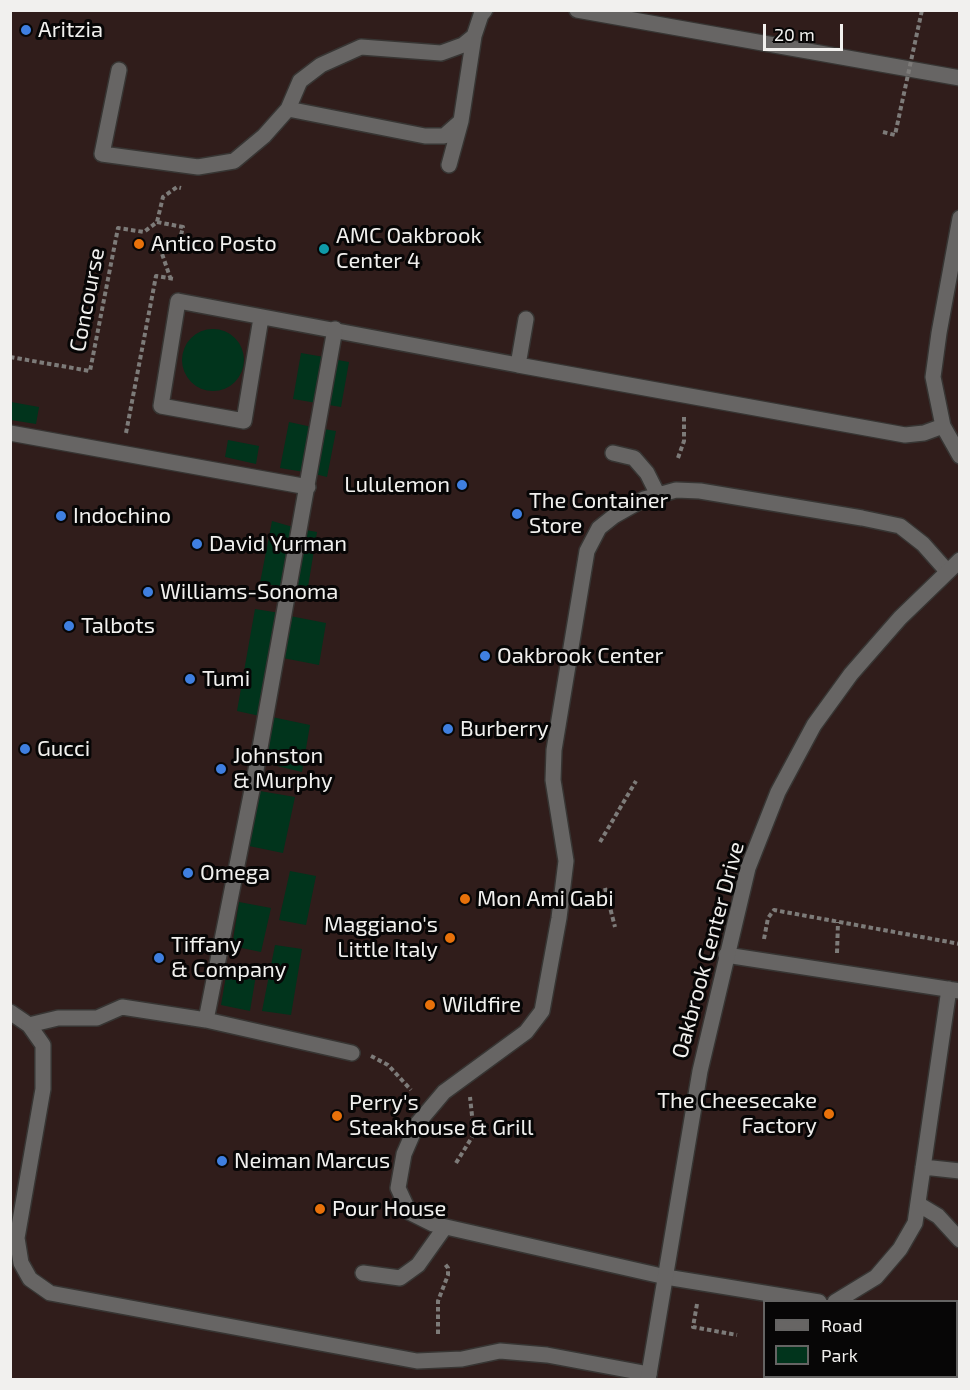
<!DOCTYPE html>
<style>
body{margin:0}
#map{position:relative;width:970px;height:1390px;overflow:hidden;background:#1e1b19;font-family:"Exo 2",sans-serif}
canvas{display:block}
.frame{position:absolute;inset:0;border:12px solid #f1f0ee;pointer-events:none}
.legend{position:absolute;left:763px;top:1300px;width:195px;height:78px;box-sizing:border-box;background:#070606;border:2px solid #656463;margin:0;padding:8px 10px;list-style:none;font-size:18px;color:#f1f0ee}
.legend li{display:flex;align-items:center;gap:12px;height:30px}
.legend b{width:30px;border:2px solid #656463}
.scale{position:absolute;left:763px;top:24px;width:80px;height:27px;box-sizing:border-box;border:3px solid #f1f0ee;border-top:0;padding-left:8px;font-size:18px;line-height:21px;white-space:nowrap;color:#f1f0ee;-webkit-text-stroke:4px #070606;paint-order:stroke}
</style>
<div id="map">
<canvas width="970" height="1390"></canvas>
<div class="frame"></div>
<ul class="legend">
<li><b style="height:8px;background:#676564"></b>Road</li>
<li><b style="height:16px;background:#01341c"></b>Park</li>
</ul>
<div class="scale">20 m</div>
</div>
<script>
const ctx = document.querySelector('canvas').getContext('2d');
ctx.lineJoin = 'round';
function fillPath(path, color) { ctx.fillStyle = color; ctx.fill(path, 'evenodd'); }
const toPath = rows => new Path2D(rows.map(r => 'M' + r).join(''));
function strokePath(path, color, width, dash) { ctx.strokeStyle = color; ctx.lineWidth = width; ctx.lineCap = dash ? 'butt' : 'round'; ctx.setLineDash(dash || []); ctx.stroke(path); }
function label(font, color, halo, rows, align = 'center') {
  ctx.font = font + ' "Exo 2",sans-serif'; ctx.lineWidth = 6; ctx.setLineDash([]); ctx.textBaseline = 'middle'; ctx.strokeStyle = halo; ctx.fillStyle = color; for (const [text, x, y, turn = 0] of rows) {
    ctx.save(); ctx.translate(x, y); ctx.rotate((+turn || 0) * Math.PI / 180); ctx.textAlign = isNaN(turn) ? turn : align; if (halo) ctx.strokeText(text, 0, 0); ctx.fillText(text, 0, 0); ctx.restore();
  }
}
fillPath(toPath([
 [10,11,959,11,959,1379,11,1379],
 [764,1302,956,1302,956,1376,764,1376]
]), '#301d1b');
fillPath(toPath([
 '182 360a31 31 0 1 1 62 0a31 31 0 1 1-62 0Z',
 [301,353,324,357,317,403,293,399],
 [338,360,349,362,341,407,329,405],
 [11,402,39,407,36,424,11,420],
 [289,422,312,427,304,472,280,468],
 [324,429,336,431,327,477,315,474],
 [228,440,259,446,256,464,225,457],
 [272,521,293,527,282,587,260,583],
 [306,530,317,532,307,593,294,591],
 [255,609,280,613,260,716,237,711],
 [290,616,326,623,319,665,283,658],
 [272,717,310,725,302,772,265,763],
 [260,791,295,797,283,853,249,846],
 [290,871,316,876,306,925,279,920],
 [239,902,271,908,261,952,232,946],
 [275,945,302,949,291,1015,262,1011],
 [227,970,256,975,250,1011,221,1005]
]), '#01341c');
const service = toPath([
 [577,10,960,78],
 [119,70,102,154,198,167,234,161,264,136,288,109,300,81,321,65,361,47,441,53,463,45,474,36,481,15,485,10],
 [288,109,425,136,444,136,461,121],
 [449,165,461,121,474,36],
 [960,218,939,333,933,377,943,426,960,456],
 [261,318,244,421,161,406,178,301,518,365],
 [526,319,518,365,905,435,924,433,943,426],
 [613,453,634,458,647,473,658,495],
 [726,955,960,991],
 [10,1012,29,1025,43,1045,43,1089,17,1238,21,1263,30,1279,50,1293,417,1361,462,1359,500,1351,547,1355,649,1374],
 [923,1167,960,1171],
 [918,1204,938,1216,960,1240],
 [363,1273,400,1278,418,1265,445,1227],
 [819,1302,666,1277,433,1224,409,1212,398,1188,404,1154,417,1124,444,1092,526,1032,542,1011,559,918,566,861,553,780,554,750,587,551,599,528,614,516,644,499,676,490,700,491,862,518,900,526,923,544,947,571],
 [835,1302,876,1277,900,1249,915,1223,949,989]
]);
const pedestrian = toPath([
 [10,433,308,487],
 [206,1020,256,770,335,329],
 [29,1025,58,1018,97,1018,122,1007,206,1020,352,1053]
]);
const minor = toPath([
 [648,1380,700,1071,748,868,778,792,814,725,851,674,900,618,960,560]
]);
strokePath(service, '#373533', 18);
strokePath(pedestrian, '#373533', 18);
strokePath(minor, '#373533', 18);
strokePath(toPath([
 [157,222,183,227,177,251,160,248,171,280],
 [10,357,90,371,118,228,144,232,157,222,163,197,177,187,181,188],
 [126,433,156,276,175,279],
 [678,458,684,441,684,415],
 [600,842,636,781],
 [605,888,615,927],
 [764,939,768,918,774,910,960,944],
 [837,953,838,922],
 [371,1056,388,1065,411,1090],
 [456,1163,474,1134,470,1097],
 [697,1304,693,1327,737,1335],
 [438,1334,438,1301,448,1275,448,1268,445,1264]
]), '#7d7b79', 4, [4.5, 3]);
strokePath(service, '#676564', 15);
strokePath(pedestrian, '#676564', 15);
strokePath(minor, '#676564', 15);
strokePath(toPath([
 [883,132,895,135,922,10]
]), '#7d7b79', 4, [4.5, 3]);
for (const [x, y, r, color] of [
 [26,30,6,"#3f7fe0"],
 [139,244,6,"#e8710a"],
 [324,249,6,"#0f9aa8"],
 [462,485,6,"#3f7fe0"],
 [517,514,6,"#3f7fe0"],
 [61,516,6,"#3f7fe0"],
 [197,544,6,"#3f7fe0"],
 [148,592,6,"#3f7fe0"],
 [69,626,6,"#3f7fe0"],
 [485,656,6,"#3f7fe0"],
 [190,679,6,"#3f7fe0"],
 [448,729,6,"#3f7fe0"],
 [25,749,6,"#3f7fe0"],
 [221,769,6,"#3f7fe0"],
 [188,873,6,"#3f7fe0"],
 [465,899,6,"#e8710a"],
 [450,938,6,"#e8710a"],
 [159,958,6,"#3f7fe0"],
 [430,1005,6,"#e8710a"],
 [829,1114,6,"#e8710a"],
 [337,1116,6,"#e8710a"],
 [222,1161,6,"#3f7fe0"],
 [320,1209,6,"#e8710a"]
]) { const dot = new Path2D(); dot.arc(x, y, r, 0, 2 * Math.PI); ctx.fillStyle = color; ctx.fill(dot); strokePath(dot, '#070606', 2); }
label('22px', '#f1f0ee', '#070606', [
 ["Aritzia",38,30],
 ["AMC Oakbrook",336,236],
 ["Center 4",336,261],
 ["Antico Posto",151,244],
 ["Lululemon",450,485,"right"],
 ["The Container",529,501],
 ["Store",529,526],
 ["Indochino",73,516],
 ["David Yurman",209,544],
 ["Williams-Sonoma",160,592],
 ["Talbots",81,626],
 ["Oakbrook Center",497,656],
 ["Tumi",202,679],
 ["Burberry",460,729],
 ["Gucci",37,749],
 ["Johnston",233,756],
 ["& Murphy",233,781],
 ["Omega",200,873],
 ["Mon Ami Gabi",477,899],
 ["Maggiano's",438,925,"right"],
 ["Little Italy",438,950,"right"],
 ["Tiffany",171,945],
 ["& Company",171,970],
 ["Wildfire",442,1005],
 ["The Cheesecake",817,1101,"right"],
 ["Factory",817,1126,"right"],
 ["Perry's",349,1103],
 ["Steakhouse & Grill",349,1128],
 ["Neiman Marcus",234,1161],
 ["Pour House",332,1209]
], 'left');
label('22px', '#f1f0ee', '#070606', [
 ["Concourse",87,300,-79],
 ["Oakbrook Center Drive",708,950,-75]
]);
</script>
